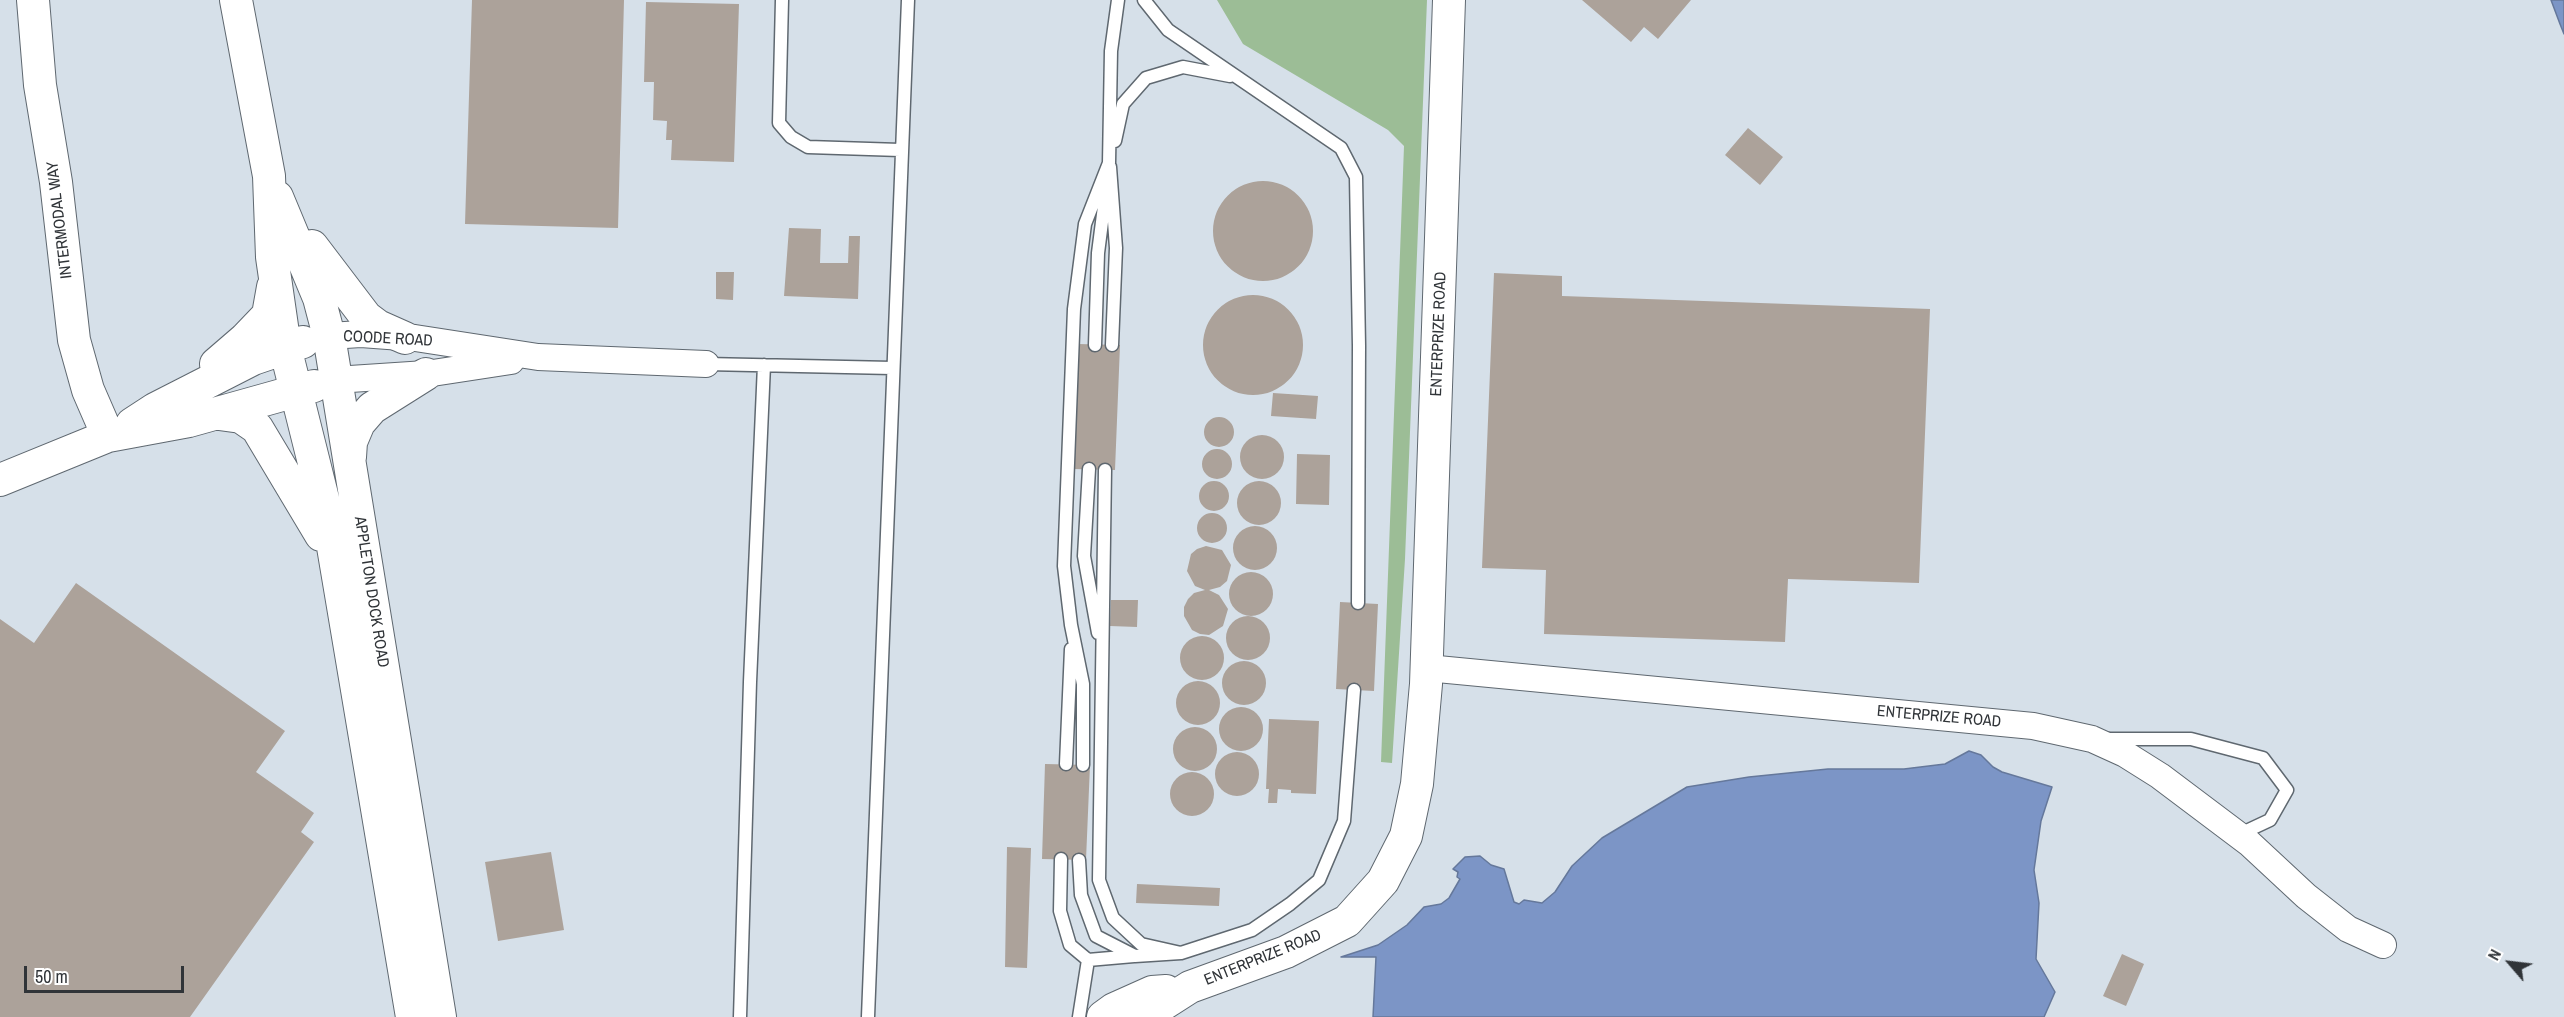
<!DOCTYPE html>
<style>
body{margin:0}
#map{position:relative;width:2564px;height:1017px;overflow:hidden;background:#d6e0e9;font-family:"Archivo Narrow",sans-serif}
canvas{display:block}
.north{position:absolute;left:2480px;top:933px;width:60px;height:60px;-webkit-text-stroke:4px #fff;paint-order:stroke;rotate:298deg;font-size:16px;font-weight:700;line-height:24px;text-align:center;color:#303438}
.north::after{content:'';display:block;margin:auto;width:21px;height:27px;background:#303438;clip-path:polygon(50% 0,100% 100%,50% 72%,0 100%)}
.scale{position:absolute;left:24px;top:966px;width:160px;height:27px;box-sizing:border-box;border:3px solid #303438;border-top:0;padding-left:8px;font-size:18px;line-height:21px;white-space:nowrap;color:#303438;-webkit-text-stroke:4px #fff;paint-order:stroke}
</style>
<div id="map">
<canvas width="2564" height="1017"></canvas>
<div class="north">N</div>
<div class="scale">50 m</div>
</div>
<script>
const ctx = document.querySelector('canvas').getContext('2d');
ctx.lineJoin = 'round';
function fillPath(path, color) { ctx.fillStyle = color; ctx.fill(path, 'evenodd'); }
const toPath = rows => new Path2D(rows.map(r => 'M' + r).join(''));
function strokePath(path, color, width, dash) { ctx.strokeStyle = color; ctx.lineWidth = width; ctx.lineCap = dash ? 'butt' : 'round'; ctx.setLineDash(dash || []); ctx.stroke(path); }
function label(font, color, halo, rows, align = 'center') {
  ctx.font = font + ' "Archivo Narrow",sans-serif'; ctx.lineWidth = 4.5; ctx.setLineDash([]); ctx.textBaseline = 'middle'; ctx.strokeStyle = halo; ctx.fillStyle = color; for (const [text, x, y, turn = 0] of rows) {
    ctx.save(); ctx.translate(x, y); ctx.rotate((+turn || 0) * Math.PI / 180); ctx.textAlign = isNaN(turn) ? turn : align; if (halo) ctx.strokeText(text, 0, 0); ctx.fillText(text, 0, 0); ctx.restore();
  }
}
fillPath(toPath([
 [1217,0,1427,0,1405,559,1392,763,1381,762,1404,146,1388,130,1243,44]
]), '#9cbd96');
const water = toPath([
 [2551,0,2564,0,2564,34,2560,24,2551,0],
 [1969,751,1981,755,1993,767,2002,772,2052,787,2041,821,2034,870,2039,903,2036,959,2055,992,2044,1017,1373,1017,1376,957,1341,957,1378,945,1407,925,1424,907,1441,904,1449,898,1460,879,1457,877,1458,872,1453,869,1465,857,1480,856,1491,865,1504,869,1514,902,1519,904,1524,900,1542,903,1555,892,1572,866,1602,838,1687,787,1749,777,1828,769,1904,769,1945,764,1969,751]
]);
fillPath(water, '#7c95c6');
strokePath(water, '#65789b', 1.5);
fillPath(toPath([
 [472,0,624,0,618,228,465,224],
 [1582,0,1691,0,1658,39,1644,27,1631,42],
 [646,2,739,4,734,162,671,160,672,140,666,140,667,121,653,120,654,82,644,82],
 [1748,128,1783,157,1760,185,1725,155],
 '1213 231a50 50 0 1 1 100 0a50 50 0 1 1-100 0Z',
 [789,228,821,229,820,263,848,263,849,236,860,236,858,299,784,296],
 [716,272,734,272,733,300,716,299],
 [1494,273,1562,276,1562,296,1930,309,1919,583,1788,579,1785,642,1544,634,1546,570,1482,568],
 '1203 345a50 50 0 1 1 100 0a50 50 0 1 1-100 0Z',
 [1078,344,1120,345,1115,470,1073,469],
 [1273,393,1318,396,1316,419,1271,416],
 '1204 432a15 15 0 1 1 30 0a15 15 0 1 1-30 0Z',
 '1240 457a22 22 0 1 1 44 0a22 22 0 1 1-44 0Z',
 '1202 464a15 15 0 1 1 30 0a15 15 0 1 1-30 0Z',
 [1297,454,1330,455,1329,505,1296,504],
 '1237 503a22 22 0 1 1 44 0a22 22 0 1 1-44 0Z',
 '1199 496a15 15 0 1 1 30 0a15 15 0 1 1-30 0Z',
 '1197 528a15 15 0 1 1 30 0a15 15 0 1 1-30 0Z',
 '1233 548a22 22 0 1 1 44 0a22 22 0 1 1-44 0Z',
 [1206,546,1222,550,1231,565,1227,581,1220,587,1209,590,1219,595,1228,609,1223,626,1209,635,1200,634,1192,630,1184,616,1184,607,1188,599,1194,593,1205,590,1195,586,1187,571,1191,554,1197,549],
 '1229 594a22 22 0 1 1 44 0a22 22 0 1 1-44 0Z',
 [76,583,285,731,256,772,314,813,301,832,314,842,190,1017,0,1017,0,619,34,643],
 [1111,600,1138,600,1137,627,1110,626],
 [1340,602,1378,604,1374,691,1336,689],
 '1226 638a22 22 0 1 1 44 0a22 22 0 1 1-44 0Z',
 '1180 658a22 22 0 1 1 44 0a22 22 0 1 1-44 0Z',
 '1222 683a22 22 0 1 1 44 0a22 22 0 1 1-44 0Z',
 '1176 703a22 22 0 1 1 44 0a22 22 0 1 1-44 0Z',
 '1219 729a22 22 0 1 1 44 0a22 22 0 1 1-44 0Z',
 [1269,719,1319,721,1316,794,1291,793,1291,790,1278,789,1277,803,1268,803,1269,789,1266,789],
 '1173 749a22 22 0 1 1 44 0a22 22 0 1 1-44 0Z',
 '1215 774a22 22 0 1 1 44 0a22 22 0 1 1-44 0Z',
 [1045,764,1090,765,1086,860,1042,859],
 '1170 794a22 22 0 1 1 44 0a22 22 0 1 1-44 0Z',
 [1007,847,1031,848,1027,968,1005,967],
 [551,852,564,930,498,941,485,862],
 [1137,884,1220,888,1219,906,1136,903],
 [2122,954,2144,964,2126,1006,2103,996]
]), '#aca29a');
const service = toPath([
 [782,0,779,123,791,137,808,147,900,150],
 [1144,0,1168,30,1341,148,1356,177,1359,346,1358,603],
 [1115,141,1123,104,1146,78,1183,67,1230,76],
 [1110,167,1116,248,1112,345],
 [1095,345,1098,253,1106,191],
 [706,364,892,368],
 [1089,469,1084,556,1098,633],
 [1105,470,1099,880,1113,918,1141,944,1181,953],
 [2108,739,2191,739,2263,758,2287,790,2270,820,2238,835],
 [1066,764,1071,649],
 [1083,765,1083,684,1071,625,1064,566,1074,309,1085,224,1109,163,1111,51,1118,0],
 [1061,859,1060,911,1070,945,1088,960,1134,956],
 [1079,860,1081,895,1096,936,1135,956,1181,953,1252,930,1290,904,1319,880,1344,821,1354,690],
 [740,1017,750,682,764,365],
 [868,1017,908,0],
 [1079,1017,1088,960]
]);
const minor = toPath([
 [329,336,361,334,415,338,538,357,706,364],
 [335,380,426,374,511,361],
 [1427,668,2033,726,2092,739,2125,754,2160,776,2249,843,2306,896,2348,929,2383,945]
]);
const tertiary = toPath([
 [33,0,40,85,56,182,74,340,88,390,108,436],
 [236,0,269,176,272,257,285,347,329,523,412,1017],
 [277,197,319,298,329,336,440,1017],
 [312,246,366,317,378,326,405,338],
 [216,364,245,339,268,315,273,287],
 [219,414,241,417,257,428,321,535],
 [132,424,155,409,253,359,303,342],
 [350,457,351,442,359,423,372,408,426,374],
 [0,480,108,436,189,421,314,386],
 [1103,1017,1114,1009,1152,992,1166,991],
 [1143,1017,1190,987,1286,952,1347,921,1383,881,1406,836,1417,784,1426,684,1449,0]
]);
strokePath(service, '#5f6870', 15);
strokePath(minor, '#5f6870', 28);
strokePath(tertiary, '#5f6870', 34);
strokePath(service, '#fff', 12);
strokePath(minor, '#fff', 26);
strokePath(tertiary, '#fff', 32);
label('16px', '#303438', '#fff', [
 ["INTERMODAL WAY",60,220,-97],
 ["ENTERPRIZE ROAD",1439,334,-88],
 ["COODE ROAD",388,339,3],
 ["APPLETON DOCK ROAD",371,592,81],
 ["ENTERPRIZE ROAD",1939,717,5],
 ["ENTERPRIZE ROAD",1263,958,-22]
]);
</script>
